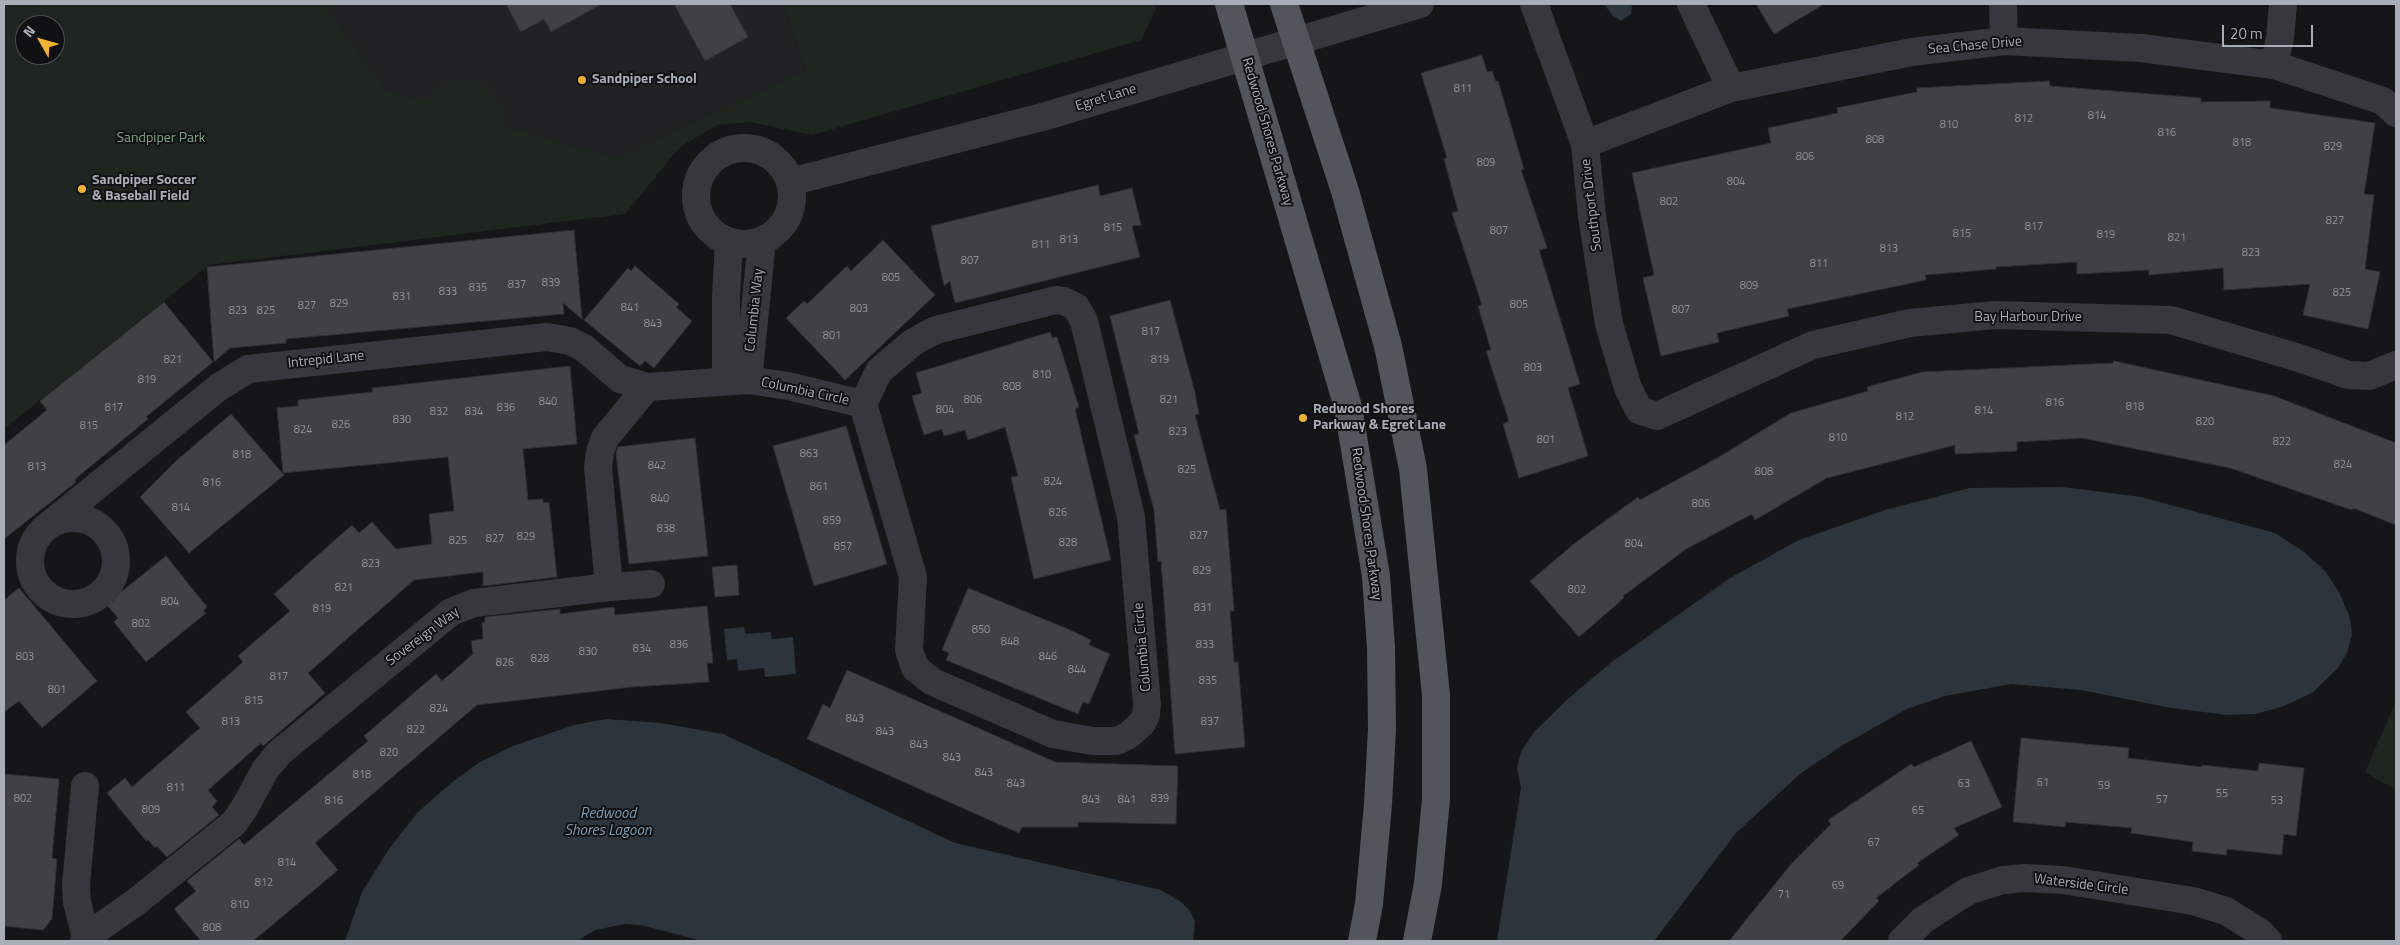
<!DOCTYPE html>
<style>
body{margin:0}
#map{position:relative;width:2400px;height:945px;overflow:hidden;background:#161618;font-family:"Titillium Web",sans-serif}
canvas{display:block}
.frame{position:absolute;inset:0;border:5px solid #a8adb8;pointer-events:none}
.north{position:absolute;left:15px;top:15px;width:50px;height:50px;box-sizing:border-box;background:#111113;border:1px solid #4d4f55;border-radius:50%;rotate:308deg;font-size:14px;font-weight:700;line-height:20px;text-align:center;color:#a8adb8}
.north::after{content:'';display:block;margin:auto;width:18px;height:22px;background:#f2b134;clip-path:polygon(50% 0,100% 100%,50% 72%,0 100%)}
.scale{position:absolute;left:2222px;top:25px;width:91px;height:22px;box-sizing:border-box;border:2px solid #a8adb8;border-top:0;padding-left:6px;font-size:15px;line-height:18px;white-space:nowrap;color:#a8adb8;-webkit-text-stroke:4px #111113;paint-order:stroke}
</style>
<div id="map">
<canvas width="2400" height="945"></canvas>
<div class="frame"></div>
<div class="north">N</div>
<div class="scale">20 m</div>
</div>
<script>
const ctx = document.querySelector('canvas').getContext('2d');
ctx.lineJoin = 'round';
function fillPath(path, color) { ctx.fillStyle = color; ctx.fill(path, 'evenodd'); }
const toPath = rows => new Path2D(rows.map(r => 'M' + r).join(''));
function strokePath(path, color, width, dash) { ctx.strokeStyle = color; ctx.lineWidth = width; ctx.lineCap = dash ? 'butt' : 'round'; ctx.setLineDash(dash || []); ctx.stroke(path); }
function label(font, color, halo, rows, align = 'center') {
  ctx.font = font + ' "Titillium Web",sans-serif'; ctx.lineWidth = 4; ctx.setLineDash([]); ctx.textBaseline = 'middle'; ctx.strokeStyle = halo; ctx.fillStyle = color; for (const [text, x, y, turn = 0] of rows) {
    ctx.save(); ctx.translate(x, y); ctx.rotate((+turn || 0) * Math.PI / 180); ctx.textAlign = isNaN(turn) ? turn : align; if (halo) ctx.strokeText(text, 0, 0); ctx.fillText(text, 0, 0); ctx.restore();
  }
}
fillPath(toPath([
 [324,4,782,4,806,70,615,158,387,91]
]), '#222225');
fillPath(toPath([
 [4,4,324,4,387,91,422,101,438,88,459,79,483,83,500,103,503,125,615,158,806,70,782,4,1155,4,1156,9,1141,40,812,135,750,122,717,125,680,147,625,214,209,265,4,429],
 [25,25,55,25,55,55,25,55],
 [2396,701,2396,790,2365,772]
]), '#1e261f');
fillPath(toPath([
 [1604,4,1632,4,1631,14,1621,21,1613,16],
 [2063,487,2141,497,2275,533,2304,552,2325,571,2339,592,2350,618,2352,635,2347,653,2338,668,2312,693,2284,706,2256,714,2228,715,2171,708,2081,690,2011,684,1945,696,1907,709,1843,745,1801,773,1736,833,1654,941,1497,941,1521,788,1517,768,1521,752,1534,732,1570,697,1613,661,1730,578,1799,540,1885,510,1970,488],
 [744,627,745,634,771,632,772,639,793,637,796,674,765,677,764,668,738,671,737,659,727,660,724,629],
 [606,719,661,723,723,734,955,843,1161,890,1181,902,1190,911,1195,921,1193,941,702,941,641,925,625,924,595,930,577,941,345,941,362,892,389,849,418,812,451,783,480,762,513,746,574,725]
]), '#2c353c');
const building = toPath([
 [506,4,602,4,551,32,544,19,521,32,506,4],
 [674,4,730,4,748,37,705,61,674,4],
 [1756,4,1824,4,1774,34,1756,4],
 [1482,55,1487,72,1492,71,1496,82,1498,81,1524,169,1521,170,1547,248,1539,250,1580,384,1568,388,1588,456,1519,478,1503,424,1509,421,1486,351,1491,350,1478,306,1482,305,1452,213,1458,211,1444,159,1447,158,1421,73,1482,55],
 [2049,81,2050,86,2201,98,2201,102,2270,101,2270,108,2375,123,2364,194,2374,195,2365,269,2380,272,2368,329,2303,315,2310,284,2224,290,2223,268,2149,275,2149,270,2077,274,2077,262,1996,267,1996,269,1925,275,1926,280,1787,309,1789,316,1717,333,1719,342,1661,356,1643,278,1654,275,1632,173,1771,143,1768,128,1838,113,1837,108,1917,92,1917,88,2049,81],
 [1098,185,1100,196,1132,188,1141,225,1132,226,1140,257,955,303,950,281,944,286,931,226,1098,185],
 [574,230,582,319,563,303,564,314,286,339,286,343,230,348,214,362,207,267,574,230],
 [883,240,935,295,845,380,786,318,804,301,807,304,847,266,851,271,883,240],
 [635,266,679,304,676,307,692,321,654,368,645,361,640,366,584,320,628,268,631,271,635,266],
 [1170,300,1195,393,1199,414,1195,415,1220,510,1226,509,1234,611,1230,611,1234,662,1238,662,1245,747,1175,754,1163,586,1161,561,1158,562,1154,510,1134,435,1139,434,1110,316,1170,300],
 [164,302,213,362,146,417,148,419,74,480,76,482,4,539,4,445,47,410,40,401,164,302],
 [1050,332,1052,338,1057,337,1079,407,1075,409,1111,560,1034,579,1011,477,1018,476,1005,427,968,440,965,430,944,436,942,429,924,435,912,396,922,393,916,373,1050,332],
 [2114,361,2274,396,2396,443,2396,525,2353,508,2352,510,2230,468,2082,438,2017,442,2017,451,1955,454,1955,445,1827,478,1755,520,1752,514,1686,549,1623,596,1624,598,1579,637,1530,581,1575,543,1638,497,1640,500,1719,457,1791,413,1868,391,1867,387,1922,372,2113,363,2114,361],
 [570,366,577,444,523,449,528,500,543,499,543,503,549,502,557,577,483,586,483,572,414,580,308,673,325,693,263,746,261,743,208,790,217,801,212,807,219,815,167,857,157,846,155,848,148,840,146,841,107,793,125,778,132,787,200,728,186,712,243,662,238,656,290,611,274,594,352,525,359,533,372,522,396,549,432,544,429,514,454,511,448,457,283,473,277,408,298,406,298,400,373,392,372,388,570,366],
 [231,414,284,475,189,553,140,497,176,461,231,414],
 [846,426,887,564,814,586,773,446,846,426],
 [695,438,708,556,629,564,616,454,618,447,695,438],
 [166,556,207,607,203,611,206,613,146,662,114,622,118,618,106,604,166,556],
 [737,565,739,595,715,597,712,567,737,565],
 [19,588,97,681,42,728,19,701,4,712,4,600,19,588],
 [968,588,1070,630,1091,640,1089,645,1110,654,1089,704,1083,702,1078,714,946,660,949,653,942,650,968,588],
 [707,606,713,663,707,663,709,682,632,687,477,705,315,843,338,870,253,941,201,941,174,909,196,891,187,881,239,839,244,845,368,741,364,736,436,674,442,681,473,654,471,641,483,639,482,623,485,622,485,617,560,609,560,614,614,607,615,615,707,606],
 [847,670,1055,762,1178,766,1176,824,1078,822,1078,827,1022,827,1019,833,807,739,823,704,830,708,847,670],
 [2021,738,2129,748,2128,758,2202,767,2202,765,2258,771,2259,763,2304,768,2296,836,2284,834,2282,855,2227,849,2226,855,2192,851,2193,842,2131,833,2132,828,2066,822,2065,827,2013,822,2021,738],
 [1971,741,2002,807,1954,828,1959,835,1917,863,1919,865,1876,898,1879,901,1840,941,1729,941,1792,863,1831,824,1828,820,1911,764,1914,767,1971,741],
 [4,774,59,779,52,858,57,859,52,919,43,930,4,926,4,774]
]);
fillPath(building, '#404145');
strokePath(building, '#303034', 1);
strokePath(toPath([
 [1534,4,1585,144,1592,216,1609,324,1628,388,1639,410,1657,416,1813,345,1910,323,1995,315,2171,320,2299,358,2348,375,2369,376,2396,365],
 [1691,4,1731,88],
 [2003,4,2004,41],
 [2274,65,2280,38,2283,4],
 [1585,144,1731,88,1912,52,2004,41,2141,48,2274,65,2383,101,2396,113],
 '696 196a48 48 0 1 1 96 0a48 48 0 1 1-96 0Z',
 [790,182,1046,116,1420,4],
 [1056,300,1064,301,1076,307,1084,321,1131,517,1147,705,1146,715,1142,723,1129,735,1117,741,1092,741,1053,734,933,682,915,668,909,650,913,577,863,404,879,371,912,343,924,336,936,330,1056,300],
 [726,380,726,298,729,241],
 [748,380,762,240],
 '30 561a43 43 0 1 1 86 0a43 43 0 1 1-86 0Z',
 [44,529,219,387,248,369,547,337,570,341,584,348,620,379,647,387],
 [609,587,651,584],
 [86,937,136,902,234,823,245,807,265,770,279,753,451,612,474,603,609,587,598,467,600,452,605,438,647,387,748,380,788,386,863,404],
 [84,941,86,937,77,902,76,885,85,786],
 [1902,941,1923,920,1968,891,2003,880,2025,878,2063,880,2193,901,2226,911,2261,933,2268,941]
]), '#37383d', 28);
strokePath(toPath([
 [1229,4,1348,407,1376,576,1381,648,1382,729,1378,804,1369,904,1362,941],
 [1284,4,1345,191,1388,346,1413,469,1436,695,1436,799,1428,884,1417,941]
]), '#53555c', 28);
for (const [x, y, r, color] of [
 [582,80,5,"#f2b134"],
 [82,189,5,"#f2b134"],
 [1303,418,5,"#f2b134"]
]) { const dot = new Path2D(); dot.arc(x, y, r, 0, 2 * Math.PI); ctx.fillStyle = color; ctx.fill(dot); strokePath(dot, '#111113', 2); }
label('11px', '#8e929b', null, [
 ["811",1463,89],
 ["814",2097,116],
 ["812",2024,119],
 ["810",1949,125],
 ["816",2167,133],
 ["808",1875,140],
 ["818",2242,143],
 ["829",2333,147],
 ["806",1805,157],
 ["809",1486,163],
 ["804",1736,182],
 ["802",1669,202],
 ["827",2335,221],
 ["817",2034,227],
 ["815",1113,228],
 ["807",1499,231],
 ["815",1962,234],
 ["819",2106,235],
 ["821",2177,238],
 ["813",1069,240],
 ["811",1041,245],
 ["813",1889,249],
 ["823",2251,253],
 ["807",970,261],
 ["811",1819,264],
 ["805",891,278],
 ["839",551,283],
 ["837",517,285],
 ["809",1749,286],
 ["835",478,288],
 ["833",448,292],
 ["825",2342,293],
 ["831",402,297],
 ["829",339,304],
 ["805",1519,305],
 ["827",307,306],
 ["841",630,308],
 ["803",859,309],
 ["807",1681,310],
 ["823",238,311],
 ["825",266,311],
 ["843",653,324],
 ["817",1151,332],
 ["801",832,336],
 ["821",173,360],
 ["819",1160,360],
 ["803",1533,368],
 ["810",1042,375],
 ["819",147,380],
 ["808",1012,387],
 ["806",973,400],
 ["821",1169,400],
 ["840",548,402],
 ["816",2055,403],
 ["818",2135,407],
 ["817",114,408],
 ["836",506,408],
 ["804",945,410],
 ["814",1984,411],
 ["832",439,412],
 ["834",474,412],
 ["812",1905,417],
 ["830",402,420],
 ["820",2205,422],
 ["826",341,425],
 ["815",89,426],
 ["824",303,430],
 ["823",1178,432],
 ["810",1838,438],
 ["801",1546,440],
 ["822",2282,442],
 ["863",809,454],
 ["818",242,455],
 ["824",2343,465],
 ["842",657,466],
 ["813",37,467],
 ["825",1187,470],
 ["808",1764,472],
 ["824",1053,482],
 ["816",212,483],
 ["861",819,487],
 ["840",660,499],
 ["806",1701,504],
 ["814",181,508],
 ["826",1058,513],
 ["859",832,521],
 ["838",666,529],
 ["827",1199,536],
 ["829",526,537],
 ["827",495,539],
 ["825",458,541],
 ["828",1068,543],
 ["804",1634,544],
 ["857",843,547],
 ["823",371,564],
 ["829",1202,571],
 ["821",344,588],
 ["802",1577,590],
 ["804",170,602],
 ["831",1203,608],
 ["819",322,609],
 ["802",141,624],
 ["850",981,630],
 ["848",1010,642],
 ["836",679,645],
 ["833",1205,645],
 ["834",642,649],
 ["830",588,652],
 ["803",25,657],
 ["846",1048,657],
 ["828",540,659],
 ["826",505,663],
 ["844",1077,670],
 ["817",279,677],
 ["835",1208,681],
 ["801",57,690],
 ["815",254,701],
 ["824",439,709],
 ["843",855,719],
 ["813",231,722],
 ["837",1210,722],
 ["822",416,730],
 ["843",885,732],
 ["843",919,745],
 ["820",389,753],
 ["843",952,758],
 ["843",984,773],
 ["818",362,775],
 ["61",2043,783],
 ["843",1016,784],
 ["63",1964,784],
 ["59",2104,786],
 ["811",176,788],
 ["55",2222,794],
 ["802",23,799],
 ["839",1160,799],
 ["843",1091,800],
 ["841",1127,800],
 ["57",2162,800],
 ["816",334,801],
 ["53",2277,801],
 ["809",151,810],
 ["65",1918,811],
 ["67",1874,843],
 ["814",287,863],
 ["812",264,883],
 ["69",1838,886],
 ["71",1784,895],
 ["810",240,905],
 ["808",212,928]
]);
label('14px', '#a8adb8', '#111113', [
 ["Sea Chase Drive",1975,46,-5],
 ["Egret Lane",1106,98,-17],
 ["Redwood Shores Parkway",1267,132,74],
 ["Southport Drive",1592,205,-97],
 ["Columbia Way",755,310,-84],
 ["Bay Harbour Drive",2028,318],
 ["Intrepid Lane",326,360,-6],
 ["Columbia Circle",805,392,12],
 ["Redwood Shores Parkway",1366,524,82],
 ["Sovereign Way",423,637,-37],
 ["Columbia Circle",1143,647,-95],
 ["Waterside Circle",2081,885,7]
]);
label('bold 14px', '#a8adb8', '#111113', [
 ["Sandpiper School",592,80],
 ["Sandpiper Soccer",92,181],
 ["& Baseball Field",92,197],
 ["Redwood Shores",1313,410],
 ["Parkway & Egret Lane",1313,426]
], 'left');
label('14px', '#7fa381', '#111113', [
 ["Sandpiper Park",161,139]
]);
label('italic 15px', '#7f9bb3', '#111113', [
 ["Redwood",608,814],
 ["Shores Lagoon",608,831]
]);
</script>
